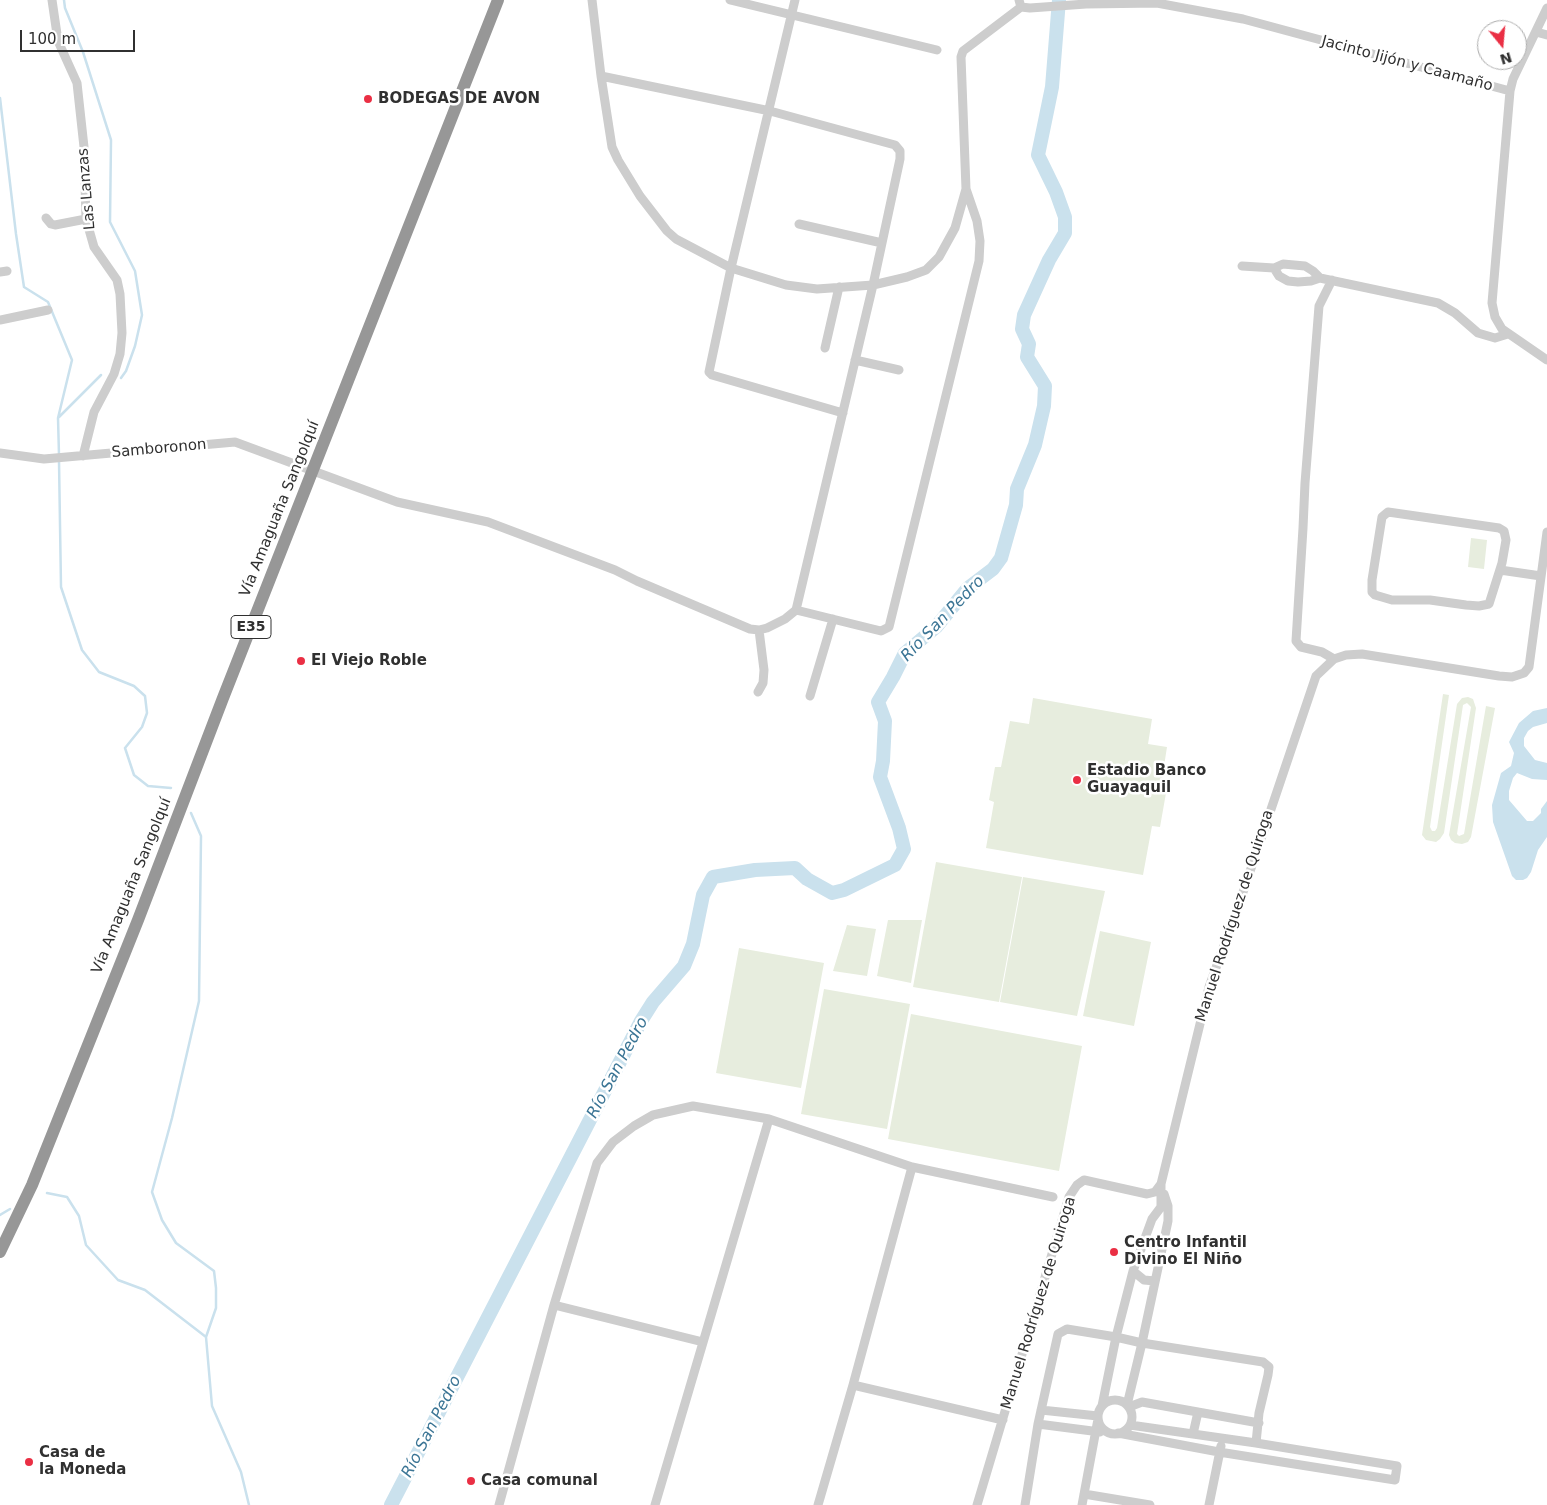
<!DOCTYPE html>
<meta charset="utf-8">
<style>
body{margin:0}
#map{position:relative;width:1547px;height:1505px;overflow:hidden;background:#fff;font-family:"DejaVu Sans",sans-serif}
canvas{display:block}
.north{position:absolute;left:1477px;top:20px;width:50px;height:50px;box-sizing:border-box;background:#fff;border:1px solid #acacac;border-radius:50%;rotate:163deg;font-size:14px;font-weight:700;line-height:20px;text-align:center;color:#303030}
.north::after{content:'';display:block;margin:auto;width:18px;height:22px;background:#ea2f44;clip-path:polygon(50% 0,100% 100%,50% 72%,0 100%)}
.scale{position:absolute;left:20px;top:30px;width:115px;height:22px;box-sizing:border-box;border:2px solid #303030;border-top:0;padding-left:6px;font-size:15px;line-height:18px;white-space:nowrap;color:#303030;-webkit-text-stroke:4px #fff;paint-order:stroke}
</style>
<div id="map">
<canvas width="1547" height="1505"></canvas>
<div class="north">N</div>
<div class="scale">100 m</div>
</div>
<script>
const ctx = document.querySelector('canvas').getContext('2d');
ctx.lineJoin = 'round';
function fillPath(path, color) { ctx.fillStyle = color; ctx.fill(path, 'evenodd'); }
const toPath = rows => new Path2D(rows.map(r => 'M' + r).join(''));
function strokePath(path, color, width, dash) { ctx.strokeStyle = color; ctx.lineWidth = width; ctx.lineCap = dash ? 'butt' : 'round'; ctx.setLineDash(dash || []); ctx.stroke(path); }
function label(font, color, halo, rows, align = 'center') {
  ctx.font = font + ' "DejaVu Sans",sans-serif'; ctx.lineWidth = 5; ctx.setLineDash([]); ctx.textBaseline = 'middle'; ctx.strokeStyle = halo; ctx.fillStyle = color; for (const [text, x, y, turn = 0] of rows) {
    ctx.save(); ctx.translate(x, y); ctx.rotate((+turn || 0) * Math.PI / 180); ctx.textAlign = isNaN(turn) ? turn : align; if (halo) ctx.strokeText(text, 0, 0); ctx.fillText(text, 0, 0); ctx.restore();
  }
}
fillPath(toPath([
 [1471,538,1487,540,1484,569,1468,567],
 [1443,694,1449,695,1430,827,1432,831,1435,831,1437,828,1457,704,1462,698,1468,697,1473,699,1476,708,1457,834,1459,836,1464,834,1486,706,1495,708,1471,837,1468,842,1462,844,1455,843,1451,840,1449,835,1471,707,1467,703,1463,705,1444,833,1440,839,1436,842,1426,840,1422,835],
 [1033,698,1152,719,1148,744,1167,747,1160,792,1166,793,1160,827,1152,826,1143,875,986,848,994,802,989,800,995,767,1001,767,1010,721,1029,724],
 [936,862,1022,877,999,1002,913,987],
 [1023,877,1105,891,1077,1016,1000,1002],
 [888,920,922,920,911,983,877,976],
 [847,925,876,929,867,976,833,971],
 [1100,931,1151,942,1134,1026,1083,1016],
 [739,948,824,963,801,1088,716,1073],
 [824,989,910,1004,887,1129,801,1114],
 [911,1014,1082,1046,1059,1171,888,1139]
]), '#e7edde');
fillPath(toPath([
 [1547,708,1547,723,1533,727,1528,731,1524,738,1524,746,1535,760,1547,763,1547,780,1532,779,1517,773,1513,778,1509,791,1509,800,1527,821,1533,821,1541,813,1541,809,1547,801,1547,837,1538,850,1531,872,1527,878,1523,880,1516,880,1512,876,1493,822,1492,805,1501,773,1511,766,1514,753,1509,742,1519,723,1533,711]
]), '#cae1ed');
strokePath(toPath([
 [64,0,65,8,83,52,111,140,110,222,135,271,142,315,135,346,126,371,121,378],
 [0,98,16,234,24,287,48,302,72,360,58,418,59,455],
 [59,417,101,375],
 [59,461,61,587,82,650,99,672,134,686,145,696,147,713,142,727,125,748,134,775,148,786,171,788],
 [191,813,201,836,199,1001,172,1118,152,1192,162,1220,176,1243,214,1271,216,1288,216,1308,206,1337,212,1406,241,1472,249,1505],
 [47,1193,67,1197,79,1216,86,1245,118,1280,145,1290,206,1337],
 [0,1215,10,1209]
]), '#cae1ed', 2.5);
strokePath(toPath([
 [391,1505,641,1021,653,1002,684,966,693,944,703,895,713,877,755,870,795,868,807,879,832,893,844,890,895,865,904,849,899,828,880,777,883,761,885,721,878,702,893,677,905,653,936,627,968,588,993,569,1001,558,1016,505,1017,489,1035,445,1044,406,1045,386,1027,357,1029,344,1022,329,1024,315,1049,260,1065,233,1065,217,1056,192,1038,155,1052,87,1059,0]
]), '#cae1ed', 14);
strokePath(toPath([
 [52,0,58,41,77,83,84,147,86,219,94,247,117,280,120,294,122,333,120,354,114,374,94,412,83,456],
 [592,0,601,76,612,147,618,160,640,196,667,231,676,239,731,268,786,285,817,289,873,285,907,277,926,270,939,257,955,228,966,189,961,57,963,51,1021,7],
 [730,0,937,50],
 [795,0,731,268,709,372,712,375,843,413],
 [1019,0,1021,7,1030,8,1086,4,1157,3,1243,19,1510,91],
 [1547,8,1513,79,1510,91,1492,303,1495,317,1502,329,1547,360],
 [1536,32,1547,35],
 [46,218,51,224,55,225,86,219],
 [799,224,882,243],
 [1242,266,1274,268,1283,264,1305,266,1313,271,1320,278,1438,303,1455,313,1478,333,1495,338,1508,334],
 [1274,268,1279,276,1288,281,1298,282,1311,281,1320,278],
 [0,272,7,271],
 [1332,280,1319,306,1305,483,1303,528,1296,641,1301,647,1322,652,1334,659],
 [0,320,48,310],
 [825,348,839,287],
 [855,360,899,370],
 [0,453,44,459,235,442,397,502,488,522,615,570,637,581,750,629,759,630,767,628,785,619,796,610,873,285,900,159,900,151,895,145,770,111,601,76],
 [1388,512,1499,528,1504,531,1506,540,1502,563,1489,604,1479,606,1466,605,1430,600,1392,600,1375,595,1372,592,1372,580,1382,517,1388,512],
 [1500,570,1541,576],
 [796,610,881,631,889,627,979,261,980,241,977,221,966,189],
 [758,692,763,683,764,670,759,630],
 [810,696,833,619],
 [1133,1271,1144,1280,1155,1281],
 [554,1305,703,1342],
 [853,1385,1003,1420],
 '1098 1417a17 17 0 1 1 34 0a17 17 0 1 1-34 0Z',
 [1127,1405,1142,1343,1168,1221,1168,1206,1164,1194],
 [1102,1406,1116,1337,1133,1271,1152,1219,1161,1207,1161,1184],
 [1129,1407,1142,1402,1259,1423],
 [1041,1410,1098,1416],
 [1038,1424,1100,1432],
 [1130,1425,1256,1443],
 [1193,1434,1198,1412],
 [1084,1494,1150,1505],
 [499,1505,554,1305,597,1163,613,1142,634,1126,653,1115,693,1106,769,1119,912,1167,1053,1197],
 [655,1505,769,1119],
 [818,1505,853,1385,912,1167],
 [977,1505,1069,1197,1077,1185,1084,1180,1147,1194,1155,1192,1161,1184,1209,987,1239,904,1316,676,1334,659,1346,655,1362,654,1499,676,1512,677,1524,673,1529,667,1547,532],
 [1025,1505,1038,1424,1058,1334,1067,1329,1116,1337,1142,1343,1263,1362,1269,1367,1268,1375,1259,1413,1256,1443,1397,1466,1395,1480,1219,1452,1118,1433],
 [1082,1505,1098,1419],
 [1209,1505,1221,1446]
]), '#cdcdcd', 9);
strokePath(toPath([
 [0,1252,32,1185,138,920,223,698,498,0]
]), '#979797', 12);
for (const [x, y, r, color] of [
 [368,99,5,"#ea2f44"],
 [301,661,5,"#ea2f44"],
 [1077,780,5,"#ea2f44"],
 [1114,1252,5,"#ea2f44"],
 [29,1462,5,"#ea2f44"],
 [471,1481,5,"#ea2f44"]
]) { const dot = new Path2D(); dot.arc(x, y, r, 0, 2 * Math.PI); ctx.fillStyle = color; ctx.fill(dot); strokePath(dot, '#fff', 2); }
for (const [x, y, w] of [
 [251,627,40]
]) { const box = new Path2D(); box.roundRect(x - w / 2, y - 11.5, w, 23, 4); ctx.fillStyle = '#fff'; ctx.fill(box); strokePath(box, '#303030', 1); }
label('bold 14px', '#303030', null, [
 ["E35",251,627]
]);
label('15px', '#303030', '#fff', [
 ["Jacinto Jijón y Caamaño",1407,64,15],
 ["Las Lanzas",87,189,-95],
 ["Samboronon",159,449,-5],
 ["Vía Amaguaña Sangolquí",280,509,-68],
 ["Vía Amaguaña Sangolquí",132,886,-68],
 ["Manuel Rodríguez de Quiroga",1235,916,-72],
 ["Manuel Rodríguez de Quiroga",1039,1303,-73]
]);
label('bold 15px', '#303030', '#fff', [
 ["BODEGAS DE AVON",378,99],
 ["El Viejo Roble",311,661],
 ["Estadio Banco",1087,771],
 ["Guayaquil",1087,788],
 ["Centro Infantil",1124,1243],
 ["Divino El Niño",1124,1260],
 ["Casa de",39,1453],
 ["la Moneda",39,1470],
 ["Casa comunal",481,1481]
], 'left');
label('italic 16px', '#3b7595', '#fff', [
 ["Río San Pedro",943,619,-46],
 ["Río San Pedro",618,1068,-62],
 ["Río San Pedro",432,1427,-63]
]);
</script>
